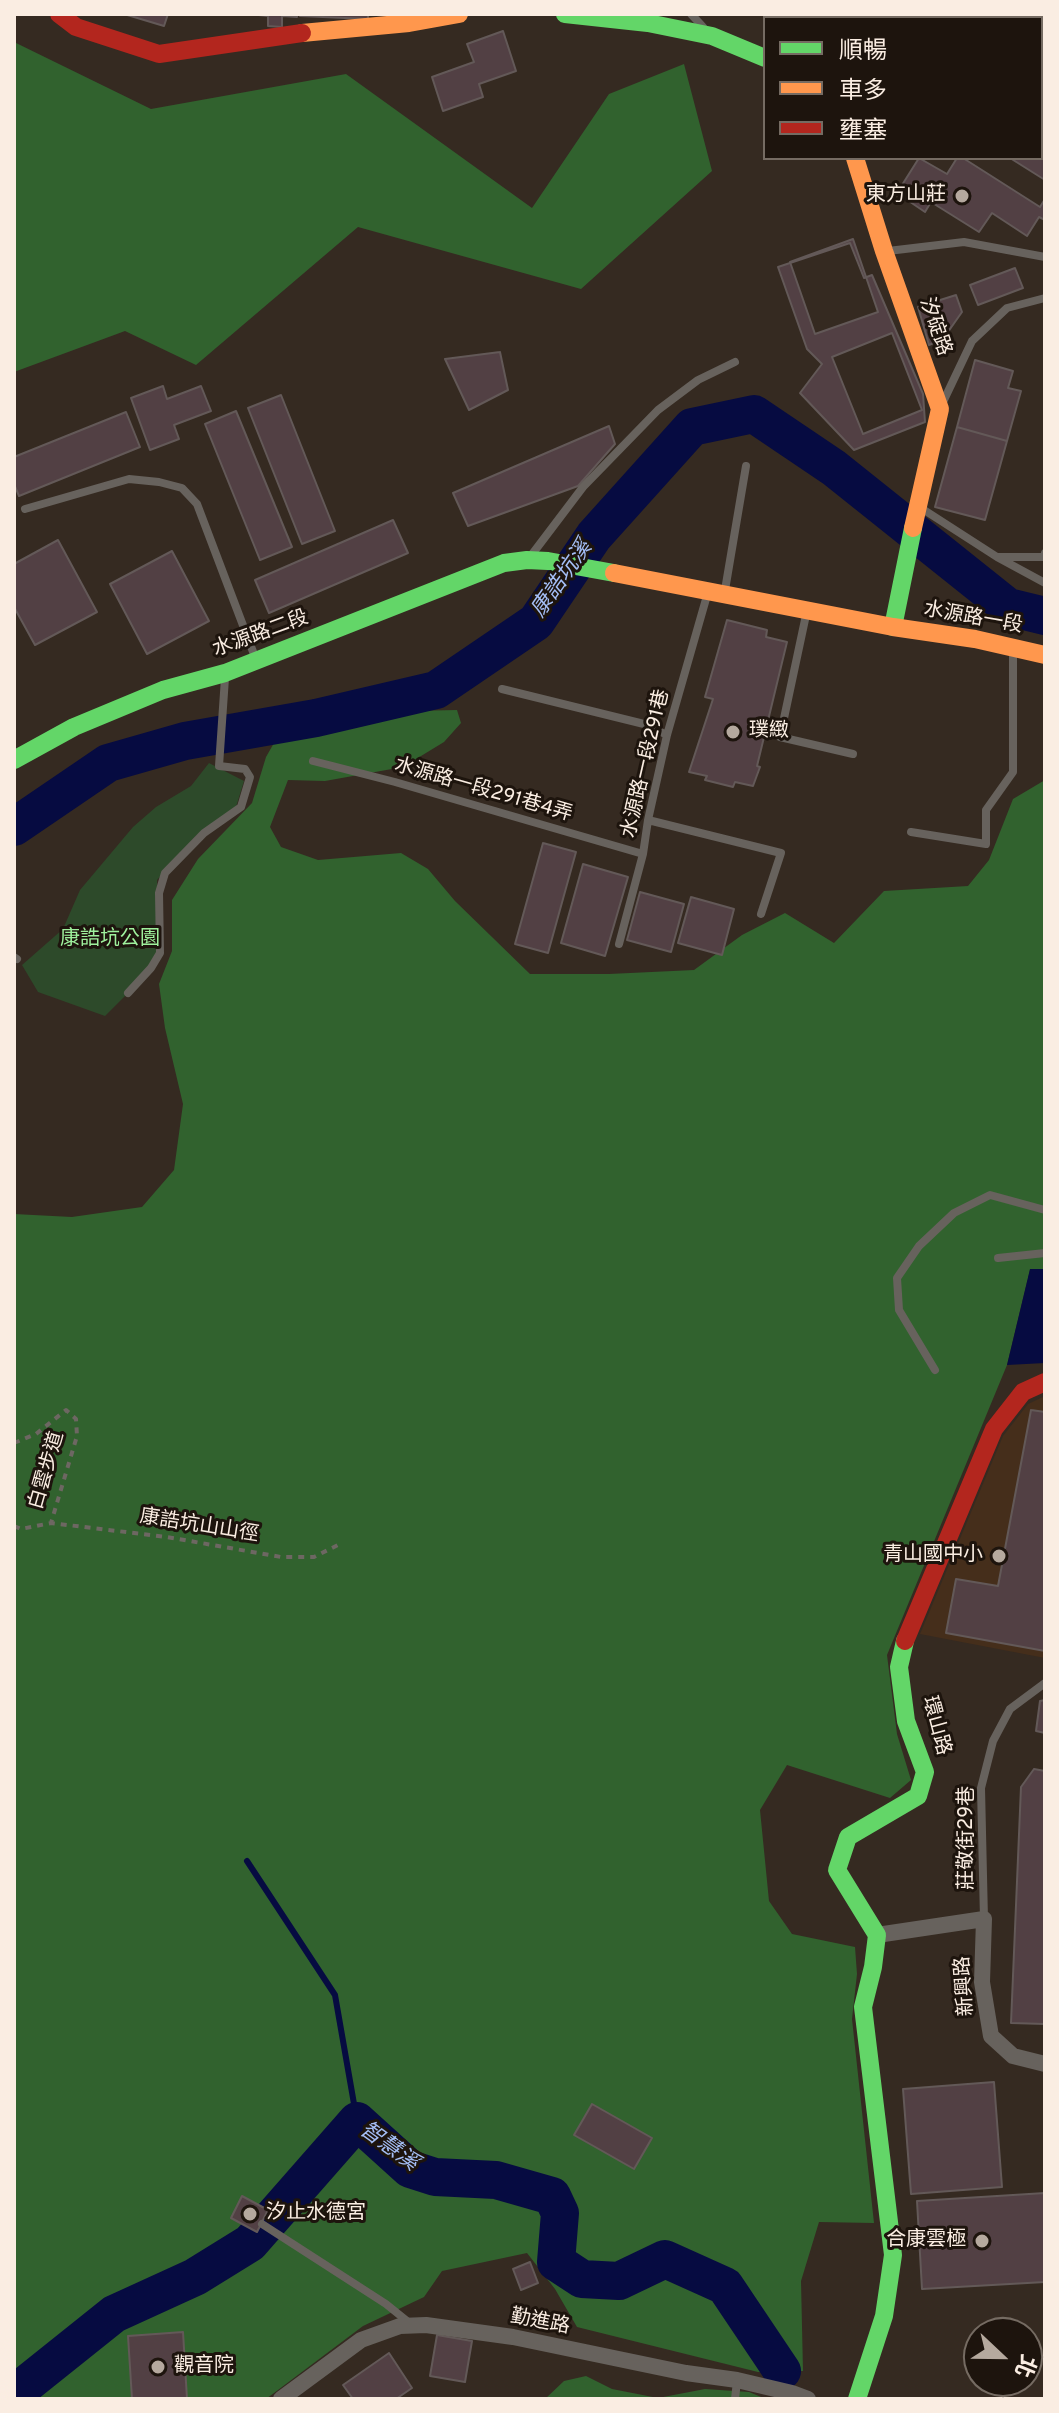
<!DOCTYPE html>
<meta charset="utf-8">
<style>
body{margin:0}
#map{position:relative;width:1059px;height:2413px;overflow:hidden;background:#352a21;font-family:Overpass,"Noto Sans TC",sans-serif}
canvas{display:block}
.frame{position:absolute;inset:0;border:16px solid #faede2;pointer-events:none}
.legend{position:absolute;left:763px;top:16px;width:280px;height:144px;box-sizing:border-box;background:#1d140d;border:2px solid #756b62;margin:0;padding:10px 14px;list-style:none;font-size:24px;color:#faede2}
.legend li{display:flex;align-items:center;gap:16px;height:40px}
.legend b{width:40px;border:2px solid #756b62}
.north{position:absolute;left:963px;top:2317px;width:80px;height:80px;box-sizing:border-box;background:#1d140d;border:2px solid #756b62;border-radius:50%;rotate:112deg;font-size:22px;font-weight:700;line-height:32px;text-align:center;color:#faede2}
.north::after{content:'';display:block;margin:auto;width:28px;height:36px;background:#b5a99e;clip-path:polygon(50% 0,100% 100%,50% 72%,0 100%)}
</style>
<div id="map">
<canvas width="1059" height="2413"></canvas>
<div class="frame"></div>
<ul class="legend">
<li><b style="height:10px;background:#63d668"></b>順暢</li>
<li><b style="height:10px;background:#ff974d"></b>車多</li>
<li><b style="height:10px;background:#b3261e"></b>壅塞</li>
</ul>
<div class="north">北</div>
</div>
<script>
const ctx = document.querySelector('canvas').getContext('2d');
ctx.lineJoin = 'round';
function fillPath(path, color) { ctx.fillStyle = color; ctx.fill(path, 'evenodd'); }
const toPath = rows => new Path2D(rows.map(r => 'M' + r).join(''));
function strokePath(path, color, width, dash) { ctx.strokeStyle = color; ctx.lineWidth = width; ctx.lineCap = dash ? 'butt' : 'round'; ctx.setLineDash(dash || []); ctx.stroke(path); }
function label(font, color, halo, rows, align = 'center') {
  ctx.font = font + ' Overpass,"Noto Sans TC",sans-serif'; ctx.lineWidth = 6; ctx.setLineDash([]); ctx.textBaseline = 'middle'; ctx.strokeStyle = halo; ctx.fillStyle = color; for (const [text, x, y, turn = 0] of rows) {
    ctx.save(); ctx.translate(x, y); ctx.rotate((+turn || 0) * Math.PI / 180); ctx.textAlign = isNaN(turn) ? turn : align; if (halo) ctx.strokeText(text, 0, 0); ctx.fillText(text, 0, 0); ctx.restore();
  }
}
fillPath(toPath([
 [1045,1396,1045,1658,920,1634,1003,1436,1028,1404]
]), '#452e1b');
fillPath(toPath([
 [209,763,244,781,236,807,196,836,157,880,160,953,128,993,105,1016,38,992,22,965,63,929,80,890,133,827,156,807,191,786]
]), '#2d4a2a');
fillPath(toPath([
 [14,42,151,109,346,74,532,208,609,94,684,64,712,171,581,289,358,227,196,365,125,331,14,372],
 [457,710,461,723,444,742,403,767,325,781,288,780,270,827,281,847,318,860,401,853,428,869,455,901,530,974,609,974,694,970,742,935,785,913,834,943,884,891,968,886,989,860,1013,799,1045,780,1045,1269,1030,1270,1007,1365,887,1655,897,1734,911,1780,890,1798,787,1765,760,1810,769,1901,792,1934,855,1947,857,1974,852,2019,874,2223,819,2222,801,2281,803,2371,758,2372,577,2327,555,2289,527,2253,442,2271,424,2297,363,2326,266,2399,14,2399,14,1214,72,1217,142,1207,174,1170,183,1104,165,1028,159,984,172,951,172,900,198,859,252,803,266,757,274,743,410,711],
 [586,2376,612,2389,658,2398,705,2389,749,2392,766,2399,545,2399,564,2381]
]), '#31622e');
fillPath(toPath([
 [1030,1269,1045,1269,1045,1363,1007,1365]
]), '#060b41');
strokePath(toPath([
 [247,1861,335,1995,357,2121]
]), '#060b41', 6);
strokePath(toPath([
 [14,827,108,763,185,741,316,718,436,690,536,622,594,536,692,427,754,414,834,468,1008,607,1045,616],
 [14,2394,114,2314,195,2277,250,2243,357,2121,410,2169,435,2177,496,2180,552,2196,560,2213,556,2262,582,2279,619,2281,665,2259,725,2286,782,2371]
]), '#060b41', 38);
const building = toPath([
 [124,14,168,14,164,26,124,14],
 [249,14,297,14,297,17,282,16,282,27,268,26,268,16,249,14],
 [300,14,368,14,368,19,300,16,300,14],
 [957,14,1045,14,1045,74,1041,72,1041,18,963,18,957,14],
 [503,31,516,71,479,84,483,97,443,111,432,77,474,62,467,44,503,31],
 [1041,122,1045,124,1045,180,1010,158,1041,158,1041,122],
 [919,158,947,174,957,158,963,158,1040,207,1045,199,1045,220,1039,217,1027,236,992,213,979,232,931,202,925,212,897,193,919,158],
 [853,239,878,312,815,334,790,262,853,239],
 [850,243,864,278,872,275,923,394,925,422,854,450,800,393,822,364,807,349,778,267,850,243],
 [1015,268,1023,288,978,305,970,285,1015,268],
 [956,295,962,312,943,339,929,345,918,307,956,295],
 [892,333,922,410,863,434,832,357,892,333],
 [500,352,508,390,469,410,445,359,500,352],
 [975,360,1013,371,1008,388,1021,391,1007,441,957,427,975,360],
 [163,386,167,399,201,386,211,411,174,425,179,439,150,450,131,398,163,386],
 [281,395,335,531,302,544,248,408,281,395],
 [236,411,292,547,260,560,205,424,236,411],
 [126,412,140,447,19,496,14,484,14,457,126,412],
 [609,426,615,444,578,486,468,526,453,493,609,426],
 [957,427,1007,441,985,520,935,507,957,427],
 [393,520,408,553,269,613,255,580,393,520],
 [58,540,97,612,35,645,14,607,14,564,58,540],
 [172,551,209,621,147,654,110,584,172,551],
 [727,620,767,630,766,637,787,642,757,766,760,767,753,786,735,782,733,787,705,780,707,776,689,772,713,699,705,697,727,620],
 [543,843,576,852,548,953,515,944,543,843],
 [583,864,628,877,605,956,561,943,583,864],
 [640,892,684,904,671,952,627,940,640,892],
 [691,897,734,909,722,955,678,943,691,897],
 [1031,1410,1045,1412,1045,1651,946,1633,956,1579,998,1586,1031,1410],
 [1045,1700,1045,1733,1036,1731,1040,1701,1045,1700],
 [1034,1769,1045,1771,1045,2024,1011,2023,1021,1787,1034,1769],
 [994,2082,1002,2187,911,2194,903,2089,994,2082],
 [592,2104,652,2138,634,2169,574,2135,592,2104],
 [1045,2193,1045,2282,922,2289,917,2201,1045,2193],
 [242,2196,268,2210,257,2232,231,2218,242,2196],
 [530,2262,538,2283,521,2290,513,2269,530,2262],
 [183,2332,187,2399,132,2399,128,2336,183,2332],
 [437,2335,472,2341,465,2382,430,2376,437,2335],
 [389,2353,412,2388,396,2399,353,2399,343,2385,389,2353]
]);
fillPath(building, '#524044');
strokePath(building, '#635958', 2);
strokePath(toPath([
 [14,1443,36,1434,66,1410,76,1419,77,1436,51,1523],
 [14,1526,21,1529,51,1523,167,1537,281,1557,314,1557,338,1545]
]), '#6d6762', 4, [6, 6]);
strokePath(toPath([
 [691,14,703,27],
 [827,14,827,18],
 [929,14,935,18],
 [1041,85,1045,88],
 [888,251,964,242,1045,257],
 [943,402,972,341,1007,308,1045,298],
 [921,508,997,557,1045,583],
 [25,509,129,479,159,482,182,488,197,504,255,657],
 [530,557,583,487,658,410,698,380,735,362],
 [998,557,1044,557,1045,553],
 [725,590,746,466],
 [806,615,780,737,853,754],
 [502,689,644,724,667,735],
 [313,761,395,782,643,854],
 [648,820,781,853,761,914],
 [911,832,986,844,986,810,1013,772,1013,652],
 [619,944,643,854,648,820,667,735,708,592],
 [14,957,17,959],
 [128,993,151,968,160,953,159,893,165,873,204,833,241,807,250,777,245,769,219,766,225,678],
 [998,1258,1045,1253],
 [935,1370,899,1310,897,1278,919,1246,954,1213,990,1195,1045,1210],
 [984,1919,981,1788,993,1741,1010,1709,1045,1683],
 [262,2224,386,2304,412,2325],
 [735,2399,737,2381]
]), '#67625d', 8);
strokePath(toPath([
 [877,1935,984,1919,982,1982,991,2036,1013,2056,1045,2064],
 [281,2399,361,2340,400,2326,426,2325,513,2337,686,2373,737,2380,792,2393,808,2399]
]), '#67625d', 16);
strokePath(toPath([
 [565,14,648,23,712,36,765,58],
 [893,627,913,528],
 [14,760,74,727,163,690,225,673,504,563,527,560,548,561,614,573],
 [857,2399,884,2316,893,2255,863,2007,873,1967,877,1935,837,1870,848,1837,918,1796,925,1772,906,1721,899,1667,905,1641]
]), '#63d668', 18);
strokePath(toPath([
 [302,33,409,23,459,14],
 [855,158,884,251,940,409,913,528],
 [614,573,893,627,975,639,1045,655]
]), '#ff974d', 18);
strokePath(toPath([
 [59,14,76,27,159,54,302,33],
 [905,1641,994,1429,1023,1392,1045,1382]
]), '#b3261e', 18);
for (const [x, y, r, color] of [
 [962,196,8,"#b5a99e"],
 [733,732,8,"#b5a99e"],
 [999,1556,8,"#b5a99e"],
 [250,2214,8,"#b5a99e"],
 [982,2241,8,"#b5a99e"],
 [158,2367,8,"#b5a99e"]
]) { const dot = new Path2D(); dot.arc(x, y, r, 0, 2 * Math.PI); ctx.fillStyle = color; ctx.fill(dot); strokePath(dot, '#1d140d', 3); }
label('20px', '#faede2', '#1d140d', [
 ["東方山莊",946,196],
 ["璞緻",749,732,"left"],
 ["青山國中小",983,1556],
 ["汐止水德宮",266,2214,"left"],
 ["合康雲極",966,2241],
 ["觀音院",174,2367,"left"]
], 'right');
label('20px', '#faede2', '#1d140d', [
 ["汐碇路",934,327,71],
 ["水源路一段",973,619,10],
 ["水源路二段",261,635,-20],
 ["水源路一段291巷",647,764,-77],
 ["水源路一段291巷4弄",483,791,16],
 ["白雲步道",48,1471,-74],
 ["康誥坑山山徑",199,1527,9],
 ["環山路",935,1726,75],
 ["莊敬街29巷",968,1838,-90],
 ["新興路",966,1986,-94],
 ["勤進路",540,2323,11]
]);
label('20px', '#9ff19d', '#1d140d', [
 ["康誥坑公園",110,940]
]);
label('italic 22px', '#a4bef5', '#1d140d', [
 ["康誥坑溪",563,580,-55],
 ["智慧溪",388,2148,36]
]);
</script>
